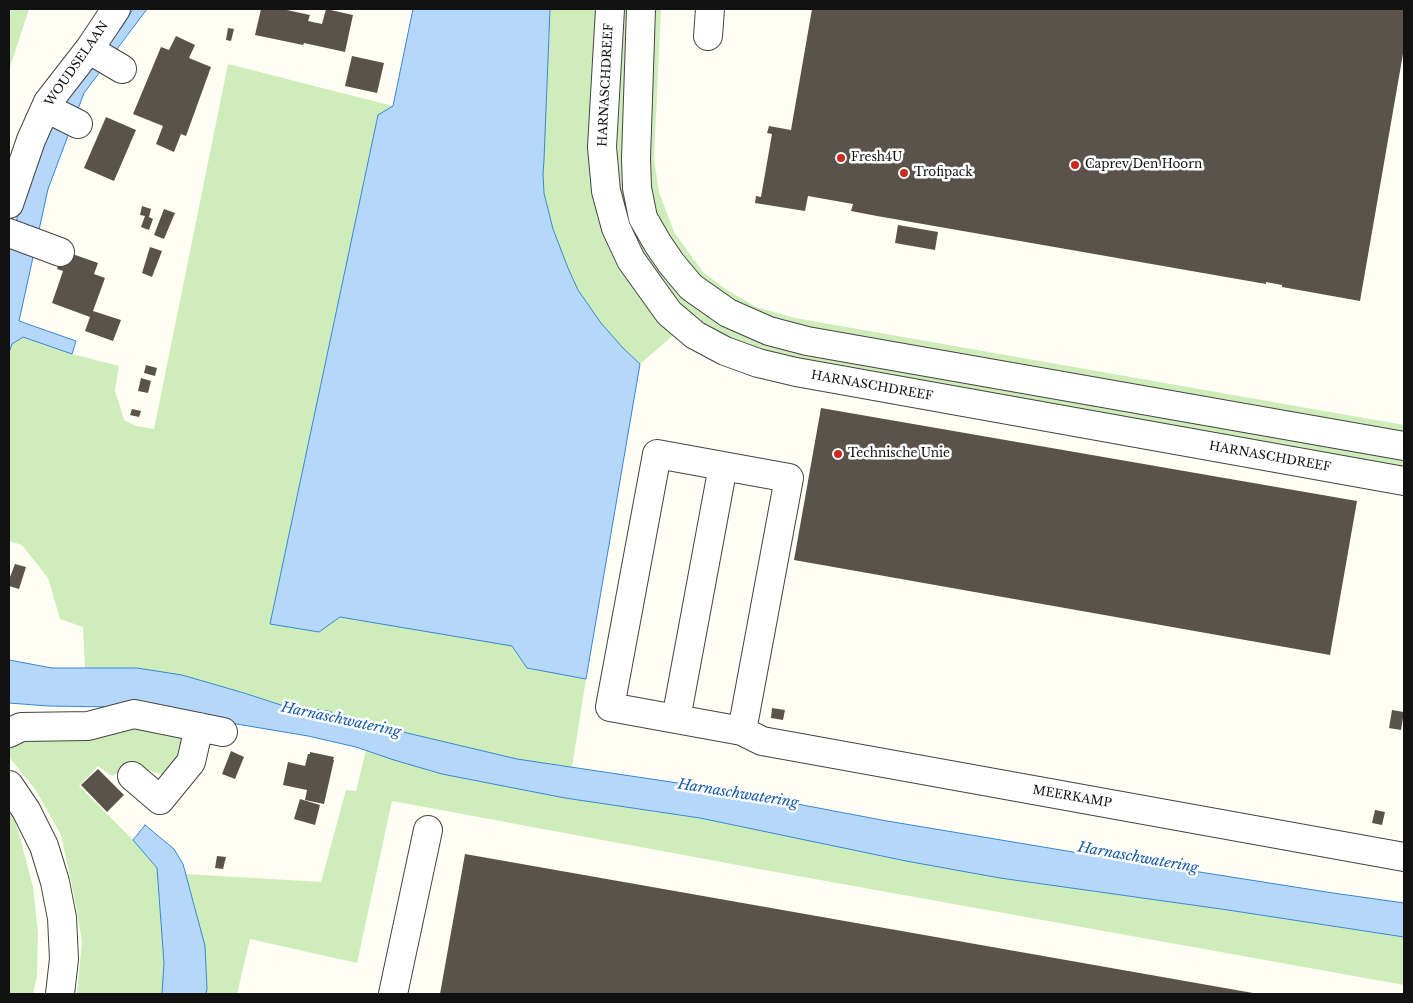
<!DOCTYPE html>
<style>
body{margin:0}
#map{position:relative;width:1413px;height:1003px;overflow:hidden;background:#fffef4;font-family:"Libre Baskerville",serif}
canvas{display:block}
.frame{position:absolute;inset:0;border:10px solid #111;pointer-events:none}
</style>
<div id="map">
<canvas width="1413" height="1003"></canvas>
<div class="frame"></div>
</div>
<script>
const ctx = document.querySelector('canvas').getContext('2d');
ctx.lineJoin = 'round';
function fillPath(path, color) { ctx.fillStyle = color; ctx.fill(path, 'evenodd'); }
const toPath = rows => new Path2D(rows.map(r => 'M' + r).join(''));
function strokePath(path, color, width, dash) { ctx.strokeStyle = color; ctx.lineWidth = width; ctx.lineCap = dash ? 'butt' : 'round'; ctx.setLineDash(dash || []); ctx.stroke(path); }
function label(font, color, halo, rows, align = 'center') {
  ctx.font = font + ' "Libre Baskerville",serif'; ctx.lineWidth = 5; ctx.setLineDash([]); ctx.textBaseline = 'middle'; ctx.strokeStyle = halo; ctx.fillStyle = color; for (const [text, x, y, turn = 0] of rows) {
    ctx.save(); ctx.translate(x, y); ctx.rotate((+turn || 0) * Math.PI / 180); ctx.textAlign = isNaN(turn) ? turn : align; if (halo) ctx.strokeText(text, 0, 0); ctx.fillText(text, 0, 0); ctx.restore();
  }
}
fillPath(toPath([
 [9,9,29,9,9,70],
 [550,9,598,9,591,150,677,332,640,364,623,348,601,323,578,290,568,268,553,229,544,193,543,174,544,160],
 [616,9,630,9,625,172,719,322,1404,456,1404,470,800,364,731,344,673,305,642,266,611,173],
 [649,9,661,9,654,159,659,192,674,232,703,272,724,288,756,307,795,318,1404,425,1404,437,792,330,717,299,663,238,647,195],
 [228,64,393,106,378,115,270,624,319,632,340,617,512,646,527,668,586,679,572,767,517,759,365,723,328,711,281,705,244,693,182,675,137,668,85,668,83,627,60,619,48,578,22,545,9,541,9,357,12,344,23,337,72,354,119,366,115,391,124,420,136,426,154,429],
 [129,721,181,736,186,752,179,768,162,775,144,768,128,768,112,776,98,766,79,786,133,840,157,868,164,963,162,994,77,994,82,941,73,891,61,835,35,789,9,757,9,741],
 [366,750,442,774,565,798,700,818,906,861,1000,878,1228,910,1404,937,1404,985,759,869,392,801,357,963,250,939,237,994,206,994,207,989,205,946,186,874,321,882,346,790,356,791],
 [9,803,20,837,33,887,38,933,37,976,33,994,9,994]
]), '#cfedba');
const water = toPath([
 [133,9,147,9,84,93,48,189,19,321,76,341,72,354,23,337,12,344,9,353,9,244,45,128,75,85,122,27,133,9],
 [413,9,550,9,544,160,543,174,544,193,553,229,568,268,578,290,601,323,623,348,640,364,586,679,527,668,512,646,340,617,319,632,270,624,378,115,393,106,413,9],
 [9,660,52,668,137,668,182,675,244,693,281,705,328,711,365,723,517,759,718,789,887,821,1085,854,1333,893,1404,903,1404,937,1228,910,1000,878,906,861,700,818,565,798,442,774,394,760,356,747,308,736,153,710,119,707,48,706,9,703,9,660],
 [145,825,174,849,183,864,205,946,207,989,206,994,162,994,164,963,157,868,133,840,145,825]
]);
fillPath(water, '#b5d8fa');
strokePath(water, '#3885d5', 1);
fillPath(toPath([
 [261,9,282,9,310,15,308,21,322,24,326,9,353,15,345,52,304,43,303,45,255,35],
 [812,9,1404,9,1404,48,1360,301,1282,287,1282,285,1266,282,1266,284,877,216,851,211,853,204,808,196,805,211,755,203,756,196,761,197,772,134,767,133,769,126,791,130],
 [228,28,234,29,231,41,226,40],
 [176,36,195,45,189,58,211,67,186,136,181,134,174,152,156,144,163,126,133,114,161,47,169,50],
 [352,56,384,63,377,93,345,86],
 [106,117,136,130,114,181,84,168],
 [142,206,151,209,149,217,153,219,149,230,141,227,145,216,140,215],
 [164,209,175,213,164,239,154,235],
 [898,225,938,232,935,250,895,243],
 [150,247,162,251,152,277,142,273],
 [64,251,98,263,94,274,105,278,93,311,121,320,113,341,85,331,90,317,52,303,63,271,57,269],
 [146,365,157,368,155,376,144,373],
 [141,378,151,381,148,393,138,391],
 [821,408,1357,501,1330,655,794,560],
 [132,409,141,411,139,417,130,415],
 [15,564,26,567,19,589,9,586,9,577,10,577],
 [772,708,785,710,783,720,771,718],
 [1392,710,1404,712,1401,730,1389,728],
 [231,751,244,757,235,779,222,774],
 [310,752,334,757,333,760,334,760,324,804,305,800,307,790,283,785,288,762,305,766,308,754,310,754],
 [98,769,124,795,107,812,81,785],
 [300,799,320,805,315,825,294,819],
 [1375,810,1385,812,1382,825,1372,823],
 [465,854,1253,993,1253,994,440,994],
 [217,856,226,857,223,869,215,868]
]), '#5a534c');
const minor = toPath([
 [610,9,602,147,606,191,616,228,631,260,669,313,695,335,725,351,758,363,796,372,1404,481],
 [641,9,636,158,637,188,643,218,658,244,671,263,691,287,728,313,769,331,807,341,1404,446],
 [708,36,710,9],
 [90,48,95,53,122,69],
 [46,108,78,124],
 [9,204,31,140,48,102,90,48,116,9],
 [9,233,60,252],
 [657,454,789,478,742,731,610,707,657,454],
 [676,719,723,466],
 [742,731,762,741,1404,857],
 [9,733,21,727,88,726,134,714,223,732],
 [132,776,160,800,191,762,199,727],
 [9,785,26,810,44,846,55,882,62,918,64,959,60,994],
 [393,994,428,830]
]);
strokePath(minor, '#444', 30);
strokePath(minor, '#fff', 28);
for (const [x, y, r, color] of [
 [841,158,5,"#ca2a1f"],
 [1075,165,5,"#ca2a1f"],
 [904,173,5,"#ca2a1f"],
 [838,454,5,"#ca2a1f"]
]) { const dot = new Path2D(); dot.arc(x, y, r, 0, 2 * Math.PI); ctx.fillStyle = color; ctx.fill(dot); strokePath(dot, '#fff', 2); }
label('12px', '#111', '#fff', [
 ["WOUDSELAAN",77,64,-55],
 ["HARNASCHDREEF",606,85,-87],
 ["HARNASCHDREEF",872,386,10],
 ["HARNASCHDREEF",1270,457,10],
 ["MEERKAMP",1072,797,10]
]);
label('12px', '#111', '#fff', [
 ["Fresh4U",851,158],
 ["Caprev Den Hoorn",1085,165],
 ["Trofipack",914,173],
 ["Technische Unie",848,454]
], 'left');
label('italic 14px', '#1056ac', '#fff', [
 ["Harnaschwatering",341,720,12],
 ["Harnaschwatering",738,794,9],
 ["Harnaschwatering",1138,858,10]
]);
</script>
